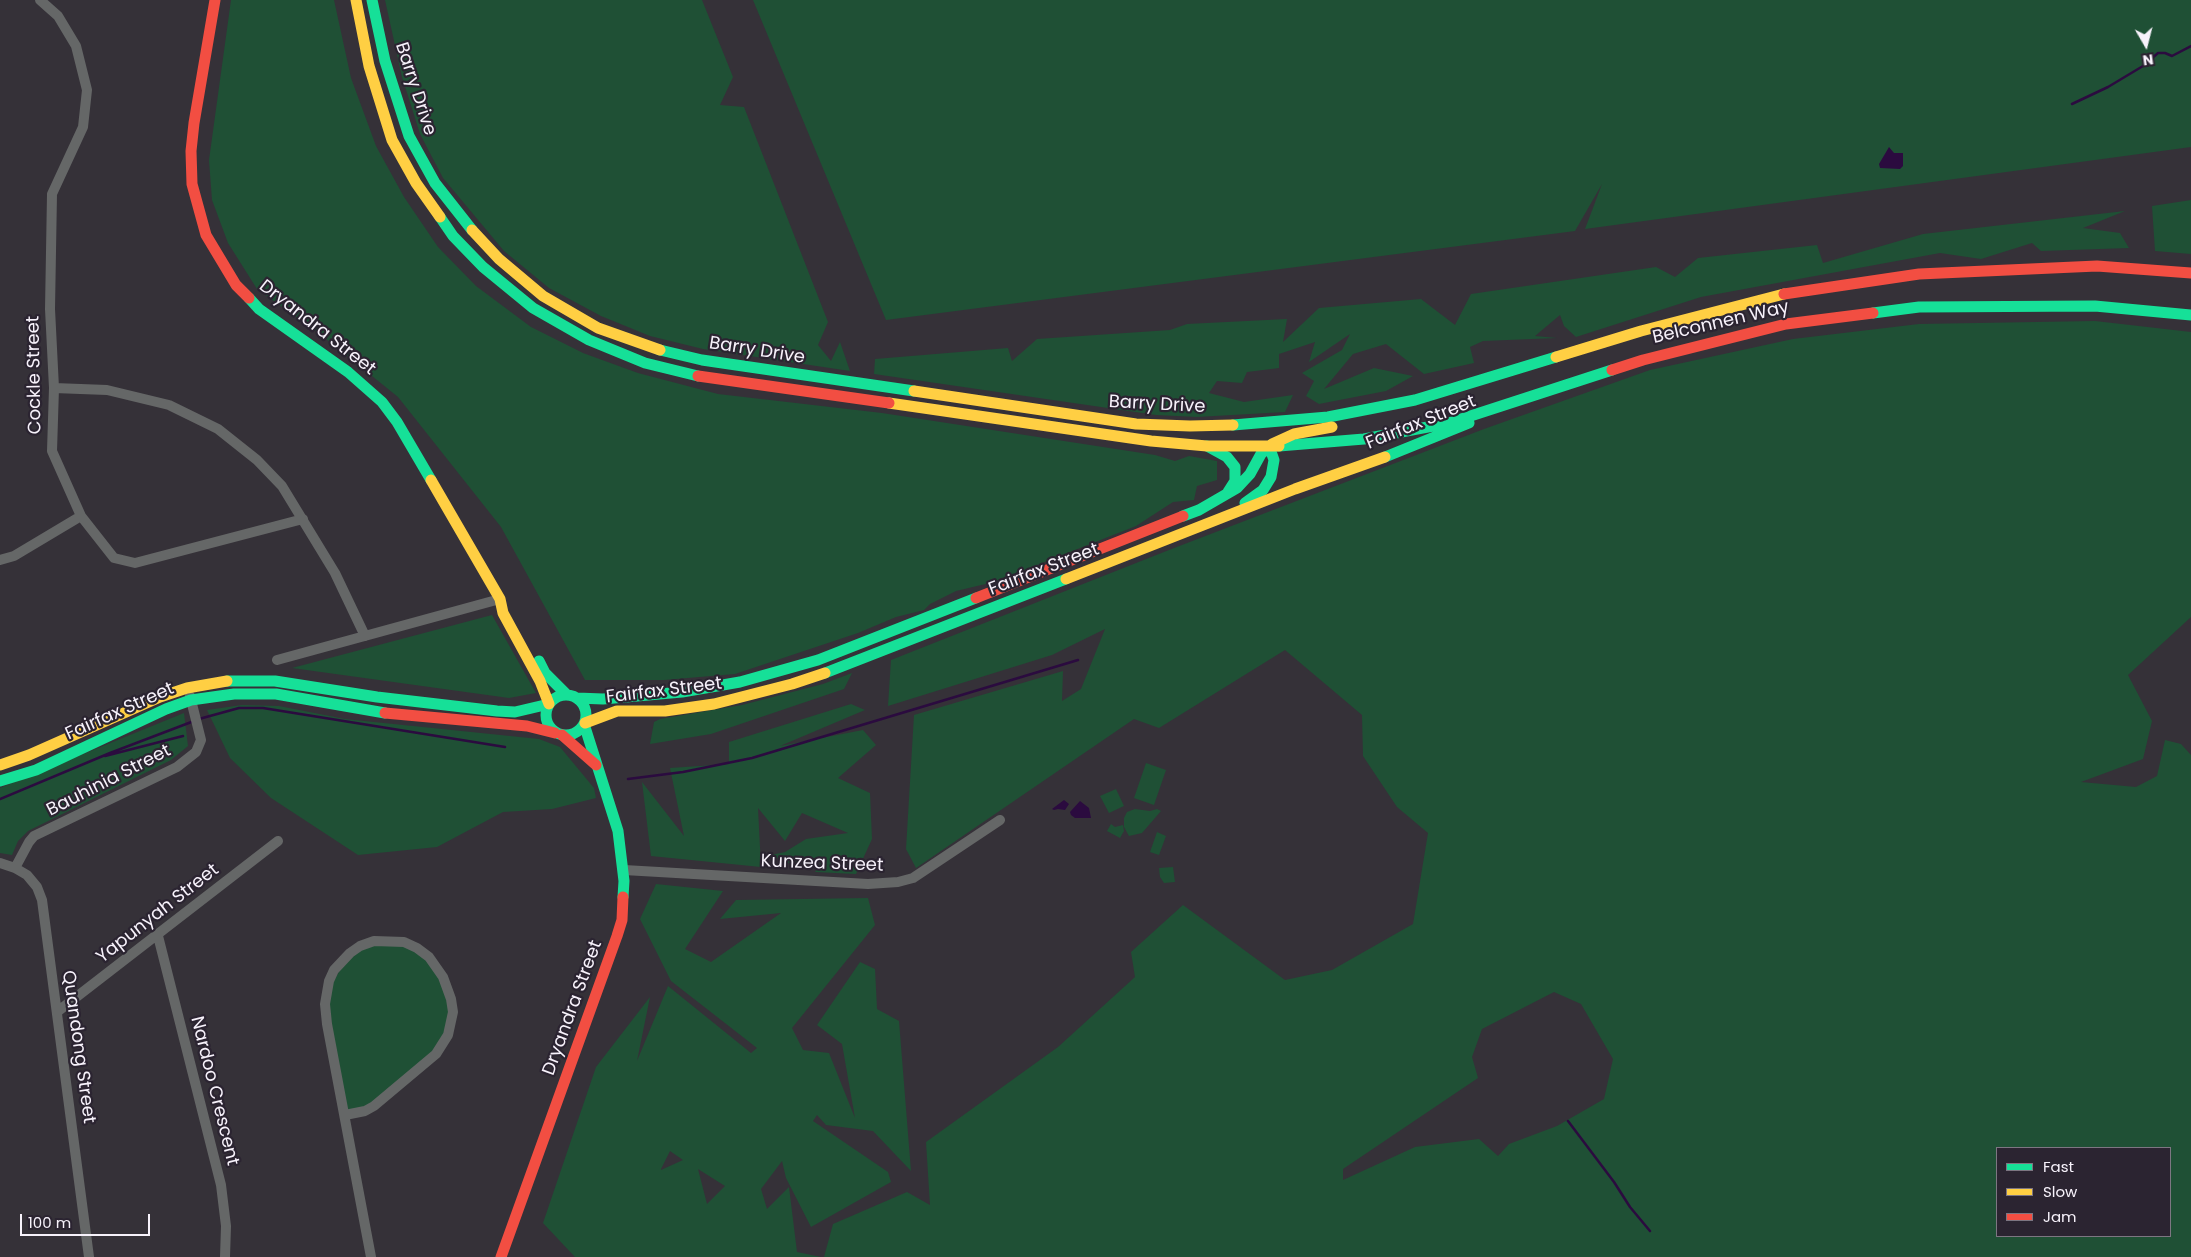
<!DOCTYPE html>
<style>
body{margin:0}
#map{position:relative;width:2191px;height:1257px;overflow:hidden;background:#353138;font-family:Poppins,sans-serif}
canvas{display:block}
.legend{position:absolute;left:1996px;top:1147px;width:175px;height:90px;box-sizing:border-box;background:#2b2431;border:1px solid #7d7682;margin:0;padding:6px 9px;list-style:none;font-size:15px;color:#f7f2fb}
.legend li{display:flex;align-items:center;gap:10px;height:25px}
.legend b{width:25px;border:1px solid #7d7682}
.north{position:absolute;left:2121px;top:20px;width:50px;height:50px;-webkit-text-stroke:4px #2b2431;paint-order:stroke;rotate:172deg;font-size:14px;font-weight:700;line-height:20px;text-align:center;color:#f7f2fb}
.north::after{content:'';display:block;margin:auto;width:18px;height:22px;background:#f7f2fb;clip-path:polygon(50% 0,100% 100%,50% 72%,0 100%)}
.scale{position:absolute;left:20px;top:1214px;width:130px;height:22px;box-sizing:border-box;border:2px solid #f7f2fb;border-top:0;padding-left:6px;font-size:15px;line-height:18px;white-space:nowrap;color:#f7f2fb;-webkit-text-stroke:4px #2b2431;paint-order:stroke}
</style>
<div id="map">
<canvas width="2191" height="1257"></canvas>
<ul class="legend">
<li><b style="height:6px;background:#16e098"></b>Fast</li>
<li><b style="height:6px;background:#ffcf43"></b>Slow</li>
<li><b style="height:6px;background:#f24e42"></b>Jam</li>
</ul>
<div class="north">N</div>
<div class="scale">100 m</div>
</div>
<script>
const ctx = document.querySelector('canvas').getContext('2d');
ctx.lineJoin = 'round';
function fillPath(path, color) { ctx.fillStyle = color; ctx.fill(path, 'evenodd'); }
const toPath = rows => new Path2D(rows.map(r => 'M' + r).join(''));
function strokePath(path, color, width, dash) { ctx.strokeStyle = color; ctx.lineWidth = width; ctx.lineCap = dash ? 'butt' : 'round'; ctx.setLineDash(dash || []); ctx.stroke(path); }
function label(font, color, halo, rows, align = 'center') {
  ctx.font = font + ' Poppins,sans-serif'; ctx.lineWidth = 4.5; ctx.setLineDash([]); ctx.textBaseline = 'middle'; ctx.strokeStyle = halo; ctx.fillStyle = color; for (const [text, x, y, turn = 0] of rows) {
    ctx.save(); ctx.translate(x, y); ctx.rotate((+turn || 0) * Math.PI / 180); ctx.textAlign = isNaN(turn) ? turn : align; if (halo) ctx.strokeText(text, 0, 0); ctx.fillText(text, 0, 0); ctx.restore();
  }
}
fillPath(toPath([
 [231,0,334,0,351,78,376,146,404,197,438,247,476,286,531,327,583,353,638,373,718,394,882,413,1155,455,1175,461,1189,456,1217,461,1217,480,1197,486,1194,500,1173,502,1136,526,994,582,956,591,930,604,924,610,896,617,858,633,735,674,664,680,585,680,501,527,398,397,320,334,257,289,228,243,212,200,209,160],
 [385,0,702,0,733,77,720,105,744,107,828,322,818,345,831,361,840,342,850,371,703,349,650,336,601,316,549,288,504,251,443,178,420,134,402,77],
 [753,0,2191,0,2191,147,1585,229,1602,184,1575,231,886,320],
 [2191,200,2191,254,2155,251,2152,206],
 [2125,211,2083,228,2120,233,2129,248,2041,251,2032,243,1981,259,1940,253,1701,297,1576,337,1564,326,1560,315,1535,336,1557,338,1483,341,1470,347,1474,363,1424,374,1386,344,1353,354,1324,389,1374,368,1413,376,1386,391,1319,404,1306,396,1314,381,1302,373,1342,350,1350,334,1309,362,1315,342,1279,354,1279,368,1247,372,1242,383,1217,381,1209,393,1244,402,1293,395,1285,412,1197,417,1156,415,874,374,875,359,1008,348,1012,361,1037,339,1170,330,1187,324,1287,319,1283,342,1319,308,1421,299,1455,325,1471,294,1656,267,1675,277,1698,258,1817,245,1823,263,1923,234],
 [2095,321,2191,332,2191,617,2128,675,2152,721,2143,759,2081,782,2136,787,2157,776,2165,740,2181,744,2191,755,2191,1257,824,1257,833,1224,907,1192,930,1205,926,1142,1058,1047,1135,977,1131,952,1183,905,1285,980,1332,970,1413,924,1428,833,1397,807,1363,756,1362,715,1285,650,1159,728,1134,719,916,868,906,849,914,715,1063,671,1062,701,1081,689,1105,629,1052,655,888,706,891,660,1169,550,1484,429,1650,370,1793,339,1919,324],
 [1554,992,1581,1004,1613,1059,1604,1099,1557,1126,1509,1144,1498,1156,1479,1139,1415,1147,1343,1180,1343,1169,1478,1078,1472,1057,1482,1029],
 [2170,1148,2170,1236,1997,1236,1997,1148],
 [492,615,536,693,509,698,292,668],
 [852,673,844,689,711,734,650,744,654,722,660,719,742,705,823,684],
 [851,704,865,710,780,746,863,730,876,745,838,778,870,793,872,839,856,874,815,872,823,859,797,867,771,855,785,852,806,839,848,833,802,813,785,841,758,808,761,867,651,856,642,782,684,836,670,768,729,764,729,742],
 [242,705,279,706,345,719,539,739,560,747,594,788,596,798,552,809,503,812,437,847,358,855,271,798,230,758,207,710],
 [184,713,188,746,171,760,28,831,18,841,12,855,0,853,0,788],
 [1146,763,1166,770,1154,805,1134,798],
 [1116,789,1124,806,1109,813,1100,796],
 [1135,809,1150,811,1157,809,1161,811,1142,833,1129,836,1124,827,1124,818,1127,812],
 [1111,824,1115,827,1123,825,1124,831,1120,838,1107,831],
 [1157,832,1166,836,1159,855,1150,852],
 [1173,867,1175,882,1164,883,1160,877,1159,868],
 [656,884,723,891,685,949,711,962,781,913,720,919,736,900,868,898,875,925,792,1028,803,1050,829,1053,855,1118,842,1044,817,1025,860,962,875,969,877,1009,899,1021,911,1171,873,1131,826,1125,817,1115,813,1121,888,1172,891,1182,811,1227,786,1178,782,1161,761,1189,767,1209,789,1187,797,1252,821,1257,575,1257,543,1223,596,1067,650,997,637,1061,668,986,751,1053,757,1048,671,981,640,919],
 [670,1151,683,1160,661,1170,661,1169],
 [698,1169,725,1186,707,1204],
 [389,940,429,957,451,999,443,1045,374,1106,345,1115,327,992,350,953]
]), '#1f5035');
fillPath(toPath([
 [1889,147,1894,153,1903,153,1903,166,1900,169,1880,168,1879,164],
 [1064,800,1069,804,1065,810,1058,809,1054,810,1052,809],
 [1080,801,1089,808,1091,818,1075,818,1071,815,1070,812]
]), '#2b0b3f');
strokePath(toPath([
 [2072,104,2108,87,2143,66,2158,53,2165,53,2172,56,2191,46],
 [199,719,239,708,263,708,505,747],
 [105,756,183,736],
 [628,779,683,772,752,758,1078,660],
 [0,799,110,753,194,721],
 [1568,1121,1614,1182,1630,1207,1650,1231]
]), '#2b0b3f', 2.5);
strokePath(toPath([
 [40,0,58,16,76,46,87,90,83,127,52,194,50,309,54,388,52,451,81,516,114,558,135,563,303,519],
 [54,388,107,390,169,405,218,429,257,460,282,486,335,573,365,636],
 [0,560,14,556,81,516],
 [277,660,500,599],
 [0,863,15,868,27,875,37,887,42,900,89,1257],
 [15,868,29,842,34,836,177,767,196,752,201,740,190,696],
 [624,870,868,884,898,882,913,878,1000,820],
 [158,936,221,1185,226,1226,225,1257],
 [57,1012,278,841],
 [345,1115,365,1111,374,1106,436,1054,448,1035,453,1012,451,999,443,977,429,957,417,948,404,942,374,941,360,946,350,953,334,970,329,981,325,1004,327,1024,371,1257]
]), '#656767', 10);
strokePath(toPath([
 [372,0,385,61,409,136,435,183,472,230],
 [440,217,453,236,483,267,533,308,589,340,645,363,698,376],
 [249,298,259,309,348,372,382,402,397,422,431,480],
 [1873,313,1919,307,2095,306,2191,315],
 [660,350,702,360,914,391],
 [1233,425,1328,417,1415,400,1556,357],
 [1207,446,1227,457,1235,467,1235,481,1228,492],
 [1279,446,1364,439,1449,423,1612,370],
 [1385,457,1469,423],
 [1183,516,1199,510,1237,488,1250,474,1261,454,1269,446,1274,460,1271,477,1263,490,1245,503],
 [539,661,545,673,567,695],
 [825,673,1066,579],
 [227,681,275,681,377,697,497,711,515,712,549,704],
 '546 715a20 20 0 1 1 40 0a20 20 0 1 1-40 0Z',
 [577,698,603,699,682,692,740,682,818,660,976,598],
 [584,724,618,831,624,881,623,897],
 [0,781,36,770,166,709,191,700,234,694,276,694,385,713]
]), '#16e098', 11);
strokePath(toPath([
 [356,0,369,66,392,140,416,183,440,217],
 [472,230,499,259,543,296,598,328,660,350],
 [1556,357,1641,331,1784,294],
 [914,391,1136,424,1190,426,1233,425],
 [889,403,1151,441,1207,446,1279,446],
 [1272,444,1294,434,1332,427],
 [431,480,500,599,503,613,540,681,549,704],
 [1066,579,1295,489,1385,457],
 [585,723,617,711,665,711,714,704,792,684,825,673],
 [0,765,29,755,160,697,187,688,227,681]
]), '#ffcf43', 11);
strokePath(toPath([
 [215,0,194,123,191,151,192,184,206,235,236,285,249,298],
 [1784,294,1919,274,2097,266,2191,273],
 [1612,370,1643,360,1786,324,1873,313],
 [698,376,889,403],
 [976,598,1183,516],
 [385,713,527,726,555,733],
 [562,735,596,765],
 [501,1257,617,936,622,920,623,897]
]), '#f24e42', 11);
label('18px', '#f7f2fb', '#2b2431', [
 ["Barry Drive",415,89,72],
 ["Belconnen Way",1721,323,-13],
 ["Dryandra Street",317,328,38],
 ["Barry Drive",757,351,9],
 ["Cockle Street",35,375,-91],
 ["Barry Drive",1157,405,3],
 ["Fairfax Street",1421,423,-22],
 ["Fairfax Street",1044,570,-21],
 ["Fairfax Street",664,691,-7],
 ["Fairfax Street",120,712,-24],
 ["Bauhinia Street",109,781,-27],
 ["Kunzea Street",822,864,2],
 ["Yapunyah Street",158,914,-38],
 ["Dryandra Street",573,1008,-70],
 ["Quandong Street",78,1047,82],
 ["Nardoo Crescent",214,1091,76]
]);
</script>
